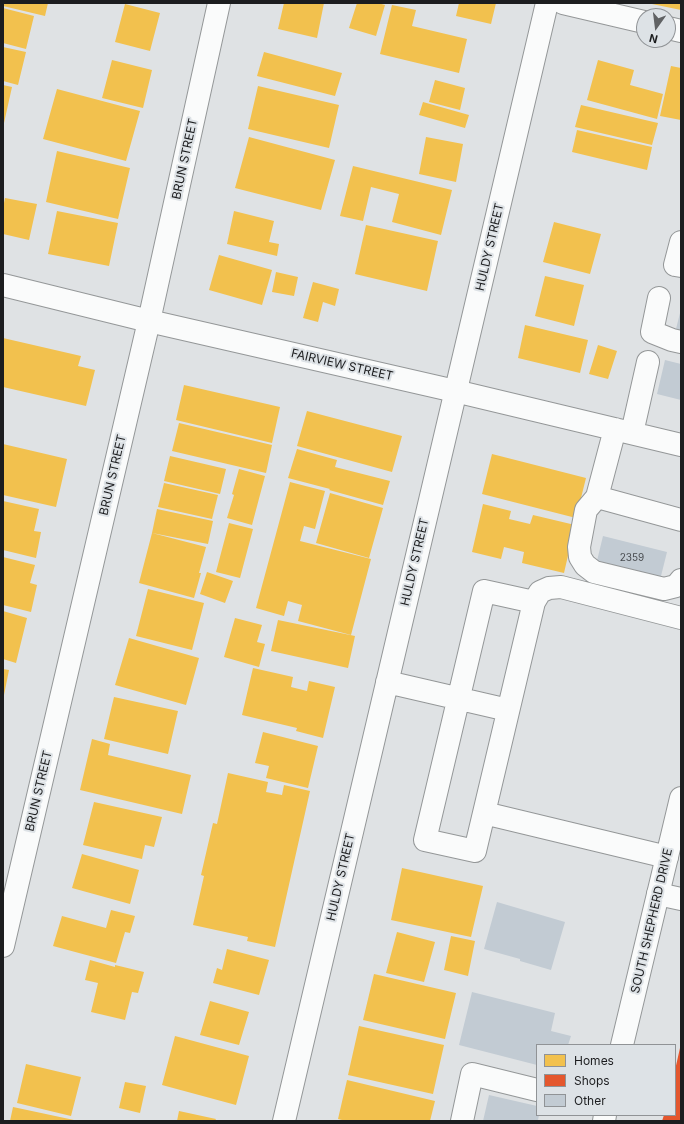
<!DOCTYPE html>
<style>
body{margin:0}
#map{position:relative;width:684px;height:1124px;overflow:hidden;background:#dfe2e4;font-family:Inter,sans-serif}
canvas{display:block}
.frame{position:absolute;inset:0;border:4px solid #1c1d1f;pointer-events:none}
.legend{position:absolute;left:536px;top:1044px;width:140px;height:72px;box-sizing:border-box;background:#dde2e6;border:1px solid #909396;margin:0;padding:5px 7px;list-style:none;font-size:12px;color:#1c1d1f}
.legend li{display:flex;align-items:center;gap:8px;height:20px}
.legend b{width:20px;border:1px solid #909396}
.north{position:absolute;left:636px;top:8px;width:40px;height:40px;box-sizing:border-box;background:#dde2e6;border:1px solid #909396;border-radius:50%;rotate:194deg;font-size:11px;font-weight:700;line-height:16px;text-align:center;color:#1c1d1f}
.north::after{content:'';display:block;margin:auto;width:14px;height:18px;background:#606264;clip-path:polygon(50% 0,100% 100%,50% 72%,0 100%)}
</style>
<div id="map">
<canvas width="684" height="1124"></canvas>
<div class="frame"></div>
<ul class="legend">
<li><b style="height:11px;background:#f2c14e"></b>Homes</li>
<li><b style="height:11px;background:#e4572e"></b>Shops</li>
<li><b style="height:11px;background:#c2cbd3"></b>Other</li>
</ul>
<div class="north">N</div>
</div>
<script>
const ctx = document.querySelector('canvas').getContext('2d');
ctx.lineJoin = 'round';
function fillPath(path, color) { ctx.fillStyle = color; ctx.fill(path, 'evenodd'); }
const toPath = rows => new Path2D(rows.map(r => 'M' + r).join(''));
function strokePath(path, color, width, dash) { ctx.strokeStyle = color; ctx.lineWidth = width; ctx.lineCap = dash ? 'butt' : 'round'; ctx.setLineDash(dash || []); ctx.stroke(path); }
function label(font, color, halo, rows, align = 'center') {
  ctx.font = font + ' Inter,sans-serif'; ctx.lineWidth = 4; ctx.setLineDash([]); ctx.textBaseline = 'middle'; ctx.strokeStyle = halo; ctx.fillStyle = color; for (const [text, x, y, turn = 0] of rows) {
    ctx.save(); ctx.translate(x, y); ctx.rotate((+turn || 0) * Math.PI / 180); ctx.textAlign = isNaN(turn) ? turn : align; if (halo) ctx.strokeText(text, 0, 0); ctx.fillText(text, 0, 0); ctx.restore();
  }
}
fillPath(toPath([
 [3,3,48,3,45,16,3,6],
 [284,3,324,3,317,38,278,29],
 [357,3,378,3,385,5,376,36,349,28],
 [459,3,496,3,491,24,456,16],
 [652,3,681,3,681,10,652,4],
 [125,4,160,13,150,51,115,42],
 [392,5,416,10,412,26,467,39,459,73,380,54],
 [3,8,34,16,26,49,3,43],
 [3,47,26,52,18,85,3,81],
 [264,52,342,73,335,96,257,76],
 [112,60,152,70,143,108,102,98],
 [598,60,634,70,630,85,663,94,657,119,587,100],
 [671,66,681,68,681,120,660,116],
 [435,80,465,88,460,110,429,102],
 [3,85,12,87,4,123,3,123],
 [258,86,339,105,329,148,248,129],
 [57,89,140,111,126,161,43,139],
 [423,102,469,115,465,128,419,115],
 [581,105,658,123,652,145,575,127],
 [577,130,652,147,647,170,572,152],
 [249,137,335,160,321,210,235,188],
 [426,137,463,144,456,182,419,174],
 [57,151,130,168,118,219,46,202],
 [353,166,452,190,441,235,392,222,399,194,371,187,363,221,340,216],
 [5,198,37,204,29,240,3,234,3,208],
 [57,211,118,223,109,266,48,254],
 [234,211,274,221,269,242,279,244,277,256,227,244],
 [554,222,601,234,590,274,543,262],
 [366,225,438,241,427,291,355,274],
 [219,255,272,270,262,305,209,290],
 [276,272,298,277,294,296,272,292],
 [545,276,584,285,574,326,535,316],
 [313,282,339,289,335,306,323,302,318,322,303,318],
 [525,325,588,340,580,373,518,358],
 [3,338,81,356,78,366,95,370,86,406,3,387],
 [598,345,617,351,608,379,589,374],
 [184,385,280,407,272,443,176,420],
 [307,411,402,436,392,472,297,446],
 [179,423,272,445,266,473,172,451],
 [3,444,67,459,56,507,3,495],
 [297,449,337,460,335,467,390,481,383,505,329,490,330,489,288,478],
 [492,454,586,478,576,518,482,494],
 [170,456,226,469,220,494,164,481],
 [239,469,265,476,252,525,227,518,234,495,232,494],
 [290,482,325,491,315,529,304,526,300,541,371,559,351,635,298,621,302,605,288,601,284,616,256,608],
 [164,483,218,495,212,519,158,507],
 [330,493,383,508,369,558,316,543],
 [3,501,39,509,34,531,41,532,36,558,3,550],
 [483,504,511,511,509,519,530,524,533,515,575,525,564,573,522,563,524,552,504,547,501,559,472,552],
 [157,509,213,521,208,544,152,533],
 [229,523,253,529,240,578,216,572],
 [152,533,206,547,199,573,201,573,194,598,139,583],
 [3,557,35,565,30,583,37,585,31,612,3,605],
 [207,572,233,581,225,603,200,594],
 [148,589,204,603,192,650,136,636],
 [3,611,27,618,16,663,3,659],
 [235,618,262,625,257,642,265,644,259,667,224,657],
 [278,620,355,636,348,668,271,651],
 [129,638,199,658,186,705,115,685],
 [253,668,293,677,291,687,307,691,309,681,335,687,323,738,296,731,297,728,242,715],
 [3,669,9,670,4,695,3,695],
 [114,697,178,711,168,754,104,739],
 [263,732,318,746,308,788,266,778,269,766,255,763],
 [92,739,110,744,108,755,191,775,182,814,80,790],
 [228,773,268,782,266,792,282,795,284,785,310,791,275,947,247,941,248,937,193,925,204,876,201,875,213,823,217,824],
 [94,802,162,817,154,847,145,845,142,859,83,845],
 [82,854,139,870,130,904,72,888],
 [402,868,483,886,471,937,391,920],
 [111,910,135,916,130,933,125,932,116,963,53,946,62,916,106,928],
 [397,932,435,942,424,982,386,973],
 [451,936,475,941,468,976,444,970],
 [227,949,269,960,259,995,213,983,217,968,222,970],
 [90,960,115,967,115,965,144,972,138,993,132,992,125,1020,91,1012,98,983,85,980],
 [374,974,456,993,445,1039,363,1020],
 [210,1001,249,1012,239,1045,200,1035],
 [359,1026,444,1045,433,1094,348,1075],
 [175,1036,249,1056,236,1105,162,1085],
 [26,1064,81,1077,71,1116,17,1103],
 [347,1080,435,1101,430,1121,346,1121,338,1119],
 [125,1082,146,1086,140,1113,119,1108],
 [13,1107,74,1120,74,1121,10,1121],
 [179,1111,216,1119,215,1121,177,1121]
]), '#f2c14e');
fillPath(toPath([
 [680,1048,681,1121,662,1121,664,1115,675,1115,675,1070]
]), '#e4572e');
fillPath(toPath([
 [680,313,681,313,681,335,675,333],
 [665,360,681,364,681,400,657,394],
 [603,536,667,552,660,580,596,565],
 [497,902,565,922,551,970,520,961,520,959,484,949],
 [472,992,555,1013,551,1031,571,1036,568,1045,537,1045,537,1065,459,1045],
 [489,1095,537,1106,537,1115,539,1115,538,1120,540,1121,483,1121]
]), '#c2cbd3');
const minor = toPath([
 [563,3,644,22],
 [668,28,681,31],
 [681,242,675,265,681,266],
 [3,285,149,321,455,391,681,445],
 [659,298,652,332,672,340,681,342],
 [615,429,597,497,681,520],
 [632,433,648,362],
 [597,497,586,510,579,547,580,557,585,565,594,572,664,589,676,586,681,580],
 [484,591,534,602,475,851,425,840,484,591],
 [534,602,540,592,549,588,561,587,681,618],
 [387,682,508,710],
 [484,813,667,857],
 [658,894,681,899],
 [3,946,149,321,219,3],
 [284,1121,547,3],
 [462,1121,472,1074,537,1090]
]);
const major = toPath([
 [622,1045,681,798],
 [604,1121,605,1115]
]);
strokePath(minor, '#949798', 24);
strokePath(major, '#949798', 24);
strokePath(minor, '#fafbfb', 22);
strokePath(major, '#fafbfb', 22);
label('10px', '#484b4f', null, [
 ["2359",632,558]
]);
label('12px', '#1c1d1f', '#dde2e6', [
 ["BRUN STREET",185,159,-78],
 ["HULDY STREET",490,247,-77],
 ["FAIRVIEW STREET",342,365,13],
 ["BRUN STREET",113,475,-77],
 ["HULDY STREET",415,562,-77],
 ["BRUN STREET",39,791,-77],
 ["HULDY STREET",341,877,-77],
 ["SOUTH SHEPHERD DRIVE",652,921,-77]
]);
</script>
